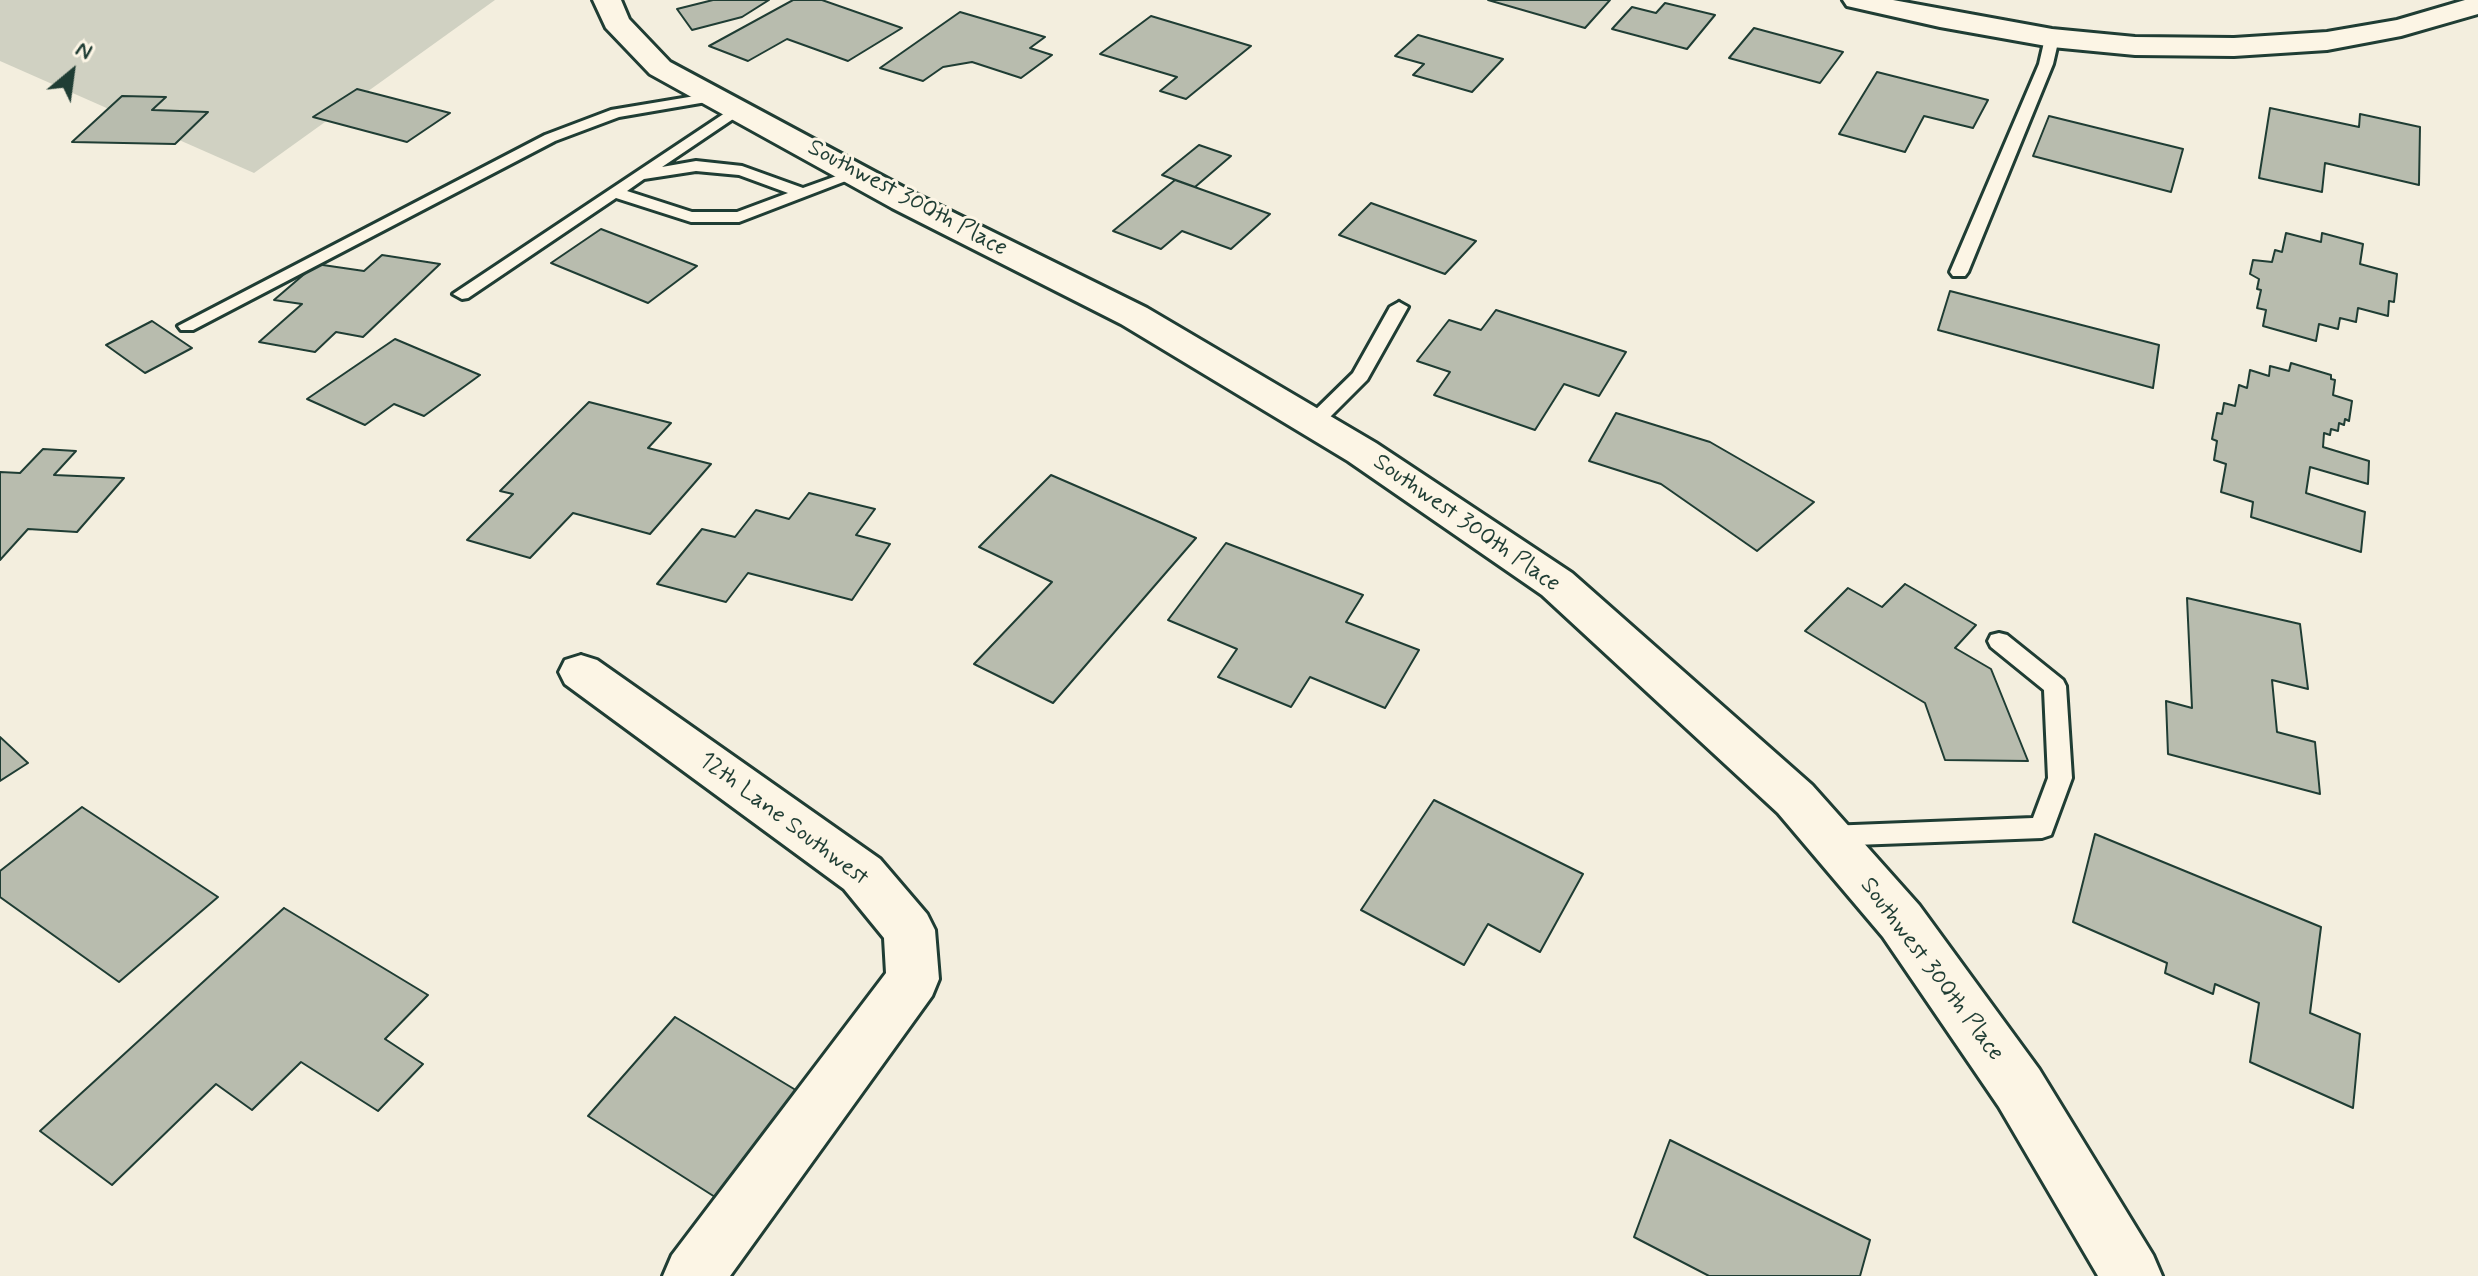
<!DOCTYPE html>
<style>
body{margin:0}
#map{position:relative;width:2478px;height:1276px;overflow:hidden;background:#f3eede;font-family:Mynerve,sans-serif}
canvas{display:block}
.north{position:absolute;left:32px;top:32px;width:80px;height:80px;-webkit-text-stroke:6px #fcf5e5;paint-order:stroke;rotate:29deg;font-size:22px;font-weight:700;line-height:32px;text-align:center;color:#1f3d34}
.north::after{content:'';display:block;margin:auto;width:28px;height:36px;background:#1f3d34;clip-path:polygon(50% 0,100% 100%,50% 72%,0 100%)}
</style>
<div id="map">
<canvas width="2478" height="1276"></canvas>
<div class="north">N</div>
</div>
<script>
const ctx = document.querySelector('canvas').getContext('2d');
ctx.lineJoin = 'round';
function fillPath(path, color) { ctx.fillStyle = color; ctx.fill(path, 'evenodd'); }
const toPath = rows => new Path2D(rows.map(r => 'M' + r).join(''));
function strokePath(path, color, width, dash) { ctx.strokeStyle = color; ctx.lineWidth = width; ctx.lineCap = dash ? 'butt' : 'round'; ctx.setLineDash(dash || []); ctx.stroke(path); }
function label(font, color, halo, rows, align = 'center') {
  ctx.font = font + ' Mynerve,sans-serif'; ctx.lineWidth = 6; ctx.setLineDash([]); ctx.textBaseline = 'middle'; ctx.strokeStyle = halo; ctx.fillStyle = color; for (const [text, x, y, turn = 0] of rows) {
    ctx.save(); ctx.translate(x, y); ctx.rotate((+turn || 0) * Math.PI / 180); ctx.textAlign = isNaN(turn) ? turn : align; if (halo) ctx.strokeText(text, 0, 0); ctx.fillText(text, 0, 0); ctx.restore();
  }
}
fillPath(toPath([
 [0,0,495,0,254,173,0,61]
]), '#d0d1c2');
const building = toPath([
 [713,0,769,0,742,17,692,30,677,9,713,0],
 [793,0,822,0,902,28,848,61,787,39,748,61,709,46,793,0],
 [1488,0,1610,0,1585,28,1488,0],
 [1665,3,1715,15,1687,49,1612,29,1632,7,1656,13,1665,3],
 [960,12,1045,37,1030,48,1052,55,1021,78,972,62,943,67,923,81,880,68,960,12],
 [1151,16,1251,46,1186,99,1160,91,1177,77,1100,54,1151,16],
 [1754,28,1843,52,1820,83,1729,58,1754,28],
 [1418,35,1503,59,1472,92,1413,75,1424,64,1395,56,1418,35],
 [1877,72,1988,100,1973,128,1924,116,1905,152,1839,134,1877,72],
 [357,89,450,113,407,142,313,117,357,89],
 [122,96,166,97,152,110,208,112,175,144,72,142,122,96],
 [2270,108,2359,127,2360,114,2420,127,2419,185,2325,163,2322,192,2259,178,2270,108],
 [2049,116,2183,149,2171,192,2033,156,2049,116],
 [1199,145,1231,156,1195,187,1162,175,1199,145],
 [1175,180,1270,214,1231,249,1182,231,1161,249,1113,231,1175,180],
 [1371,203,1476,241,1445,274,1339,235,1371,203],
 [601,229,697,266,648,303,551,263,601,229],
 [2286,233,2321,242,2322,233,2363,244,2360,264,2397,274,2394,302,2389,301,2388,316,2358,308,2356,322,2340,318,2338,329,2319,324,2316,341,2263,326,2266,310,2257,308,2261,290,2257,289,2259,279,2250,274,2253,260,2272,262,2275,250,2282,252,2286,233],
 [382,255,440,264,363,337,336,332,315,352,259,342,302,304,274,300,316,264,364,271,382,255],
 [1950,291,2159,345,2153,388,1938,330,1950,291],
 [1496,310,1626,352,1599,396,1564,384,1535,430,1434,395,1450,372,1417,361,1449,320,1481,330,1496,310],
 [152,321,192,348,145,373,106,345,152,321],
 [395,339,480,375,424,416,394,404,365,425,307,399,395,339],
 [2291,363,2331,375,2331,379,2335,380,2333,395,2352,401,2349,421,2345,419,2344,425,2339,423,2338,431,2331,429,2330,435,2324,433,2323,447,2369,461,2368,484,2310,467,2306,493,2365,512,2361,552,2251,517,2253,502,2221,492,2226,464,2214,460,2217,441,2212,439,2217,413,2222,414,2224,403,2235,406,2239,385,2247,388,2250,370,2269,376,2270,366,2289,371,2291,363],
 [589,402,671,423,648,448,711,464,650,534,573,513,530,558,467,540,513,494,500,491,589,402],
 [1616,413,1710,442,1814,502,1757,551,1661,484,1589,461,1616,413],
 [43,449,76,451,54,475,124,478,77,532,28,529,0,560,0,472,20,473,43,449],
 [1051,475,1196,538,1053,703,974,664,1052,582,979,547,1051,475],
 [809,493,875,509,856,535,890,544,852,600,748,573,726,602,657,584,702,529,735,537,756,510,789,519,809,493],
 [1226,543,1363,595,1346,622,1419,650,1385,708,1310,677,1291,707,1218,677,1237,649,1168,620,1226,543],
 [1905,584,1976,625,1955,648,1991,669,2028,761,1945,760,1925,703,1805,631,1848,588,1882,607,1905,584],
 [2187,598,2300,624,2308,689,2272,680,2277,732,2315,742,2320,794,2168,754,2166,701,2192,708,2187,598],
 [0,737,28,763,0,781,0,737],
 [1434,800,1583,874,1540,952,1488,924,1464,965,1361,910,1434,800],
 [82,807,218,897,119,982,0,897,0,871,82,807],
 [2095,834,2321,927,2310,1013,2360,1034,2353,1108,2250,1062,2259,1003,2215,984,2213,994,2165,973,2167,963,2073,922,2095,834],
 [284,908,428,995,385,1039,423,1064,378,1111,301,1062,252,1110,216,1084,112,1185,40,1131,284,908],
 [675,1017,799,1092,715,1197,588,1116,675,1017],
 [1670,1140,1870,1240,1860,1276,1709,1276,1634,1237,1670,1140]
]);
fillPath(building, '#b8bcae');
strokePath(building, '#1f3d34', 2);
const service = toPath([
 [2052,34,2059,38,2053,64,1968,272,1965,276,1953,276,1950,272,2039,64,2045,38,2052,34],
 [713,93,720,97,718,100,619,117,555,141,193,330,181,330,178,326,545,135,611,110,713,93],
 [737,105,742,107,742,113,662,167,696,161,742,166,803,188,856,169,864,174,739,222,691,222,616,198,468,298,462,299,453,294,737,105],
 [696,171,739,175,788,193,737,212,692,212,627,191,644,179,696,171],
 [1399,302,1408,307,1367,380,1320,427,1306,427,1303,423,1306,419,1353,373,1390,307,1399,302],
 [1999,633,2007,635,2063,680,2066,686,2072,778,2051,835,2042,838,1828,846,1819,843,1816,836,1819,829,1828,826,2033,818,2048,778,2044,690,1991,647,1988,641,1991,635,1999,633]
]);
const minor = toPath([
 [593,0,621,0,629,19,670,62,916,194,1147,308,1376,443,1572,573,1812,785,1919,905,2039,1069,2153,1255,2162,1276,2098,1276,1999,1107,1883,937,1778,813,1542,595,1348,461,1121,324,892,208,650,74,606,28,593,0],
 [1843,0,1893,0,2052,29,2135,37,2234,38,2327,32,2397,20,2465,0,2478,0,2478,14,2401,36,2327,50,2234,56,2135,55,2052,47,1940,27,1847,6,1843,0],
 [581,655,597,660,880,859,927,914,935,930,939,979,932,996,730,1276,663,1276,672,1255,886,973,884,938,844,889,565,684,559,672,565,660,581,655]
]);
strokePath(service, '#1f3d34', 6);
strokePath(minor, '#1f3d34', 6);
fillPath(service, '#fcf5e5');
fillPath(minor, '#fcf5e5');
label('24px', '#1f3d34', '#fcf5e5', [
 ["Southwest 300th Place",907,199,28],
 ["Southwest 300th Place",1466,524,35],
 ["12th Lane Southwest",783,820,37],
 ["Southwest 300th Place",1931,970,53]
]);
</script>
